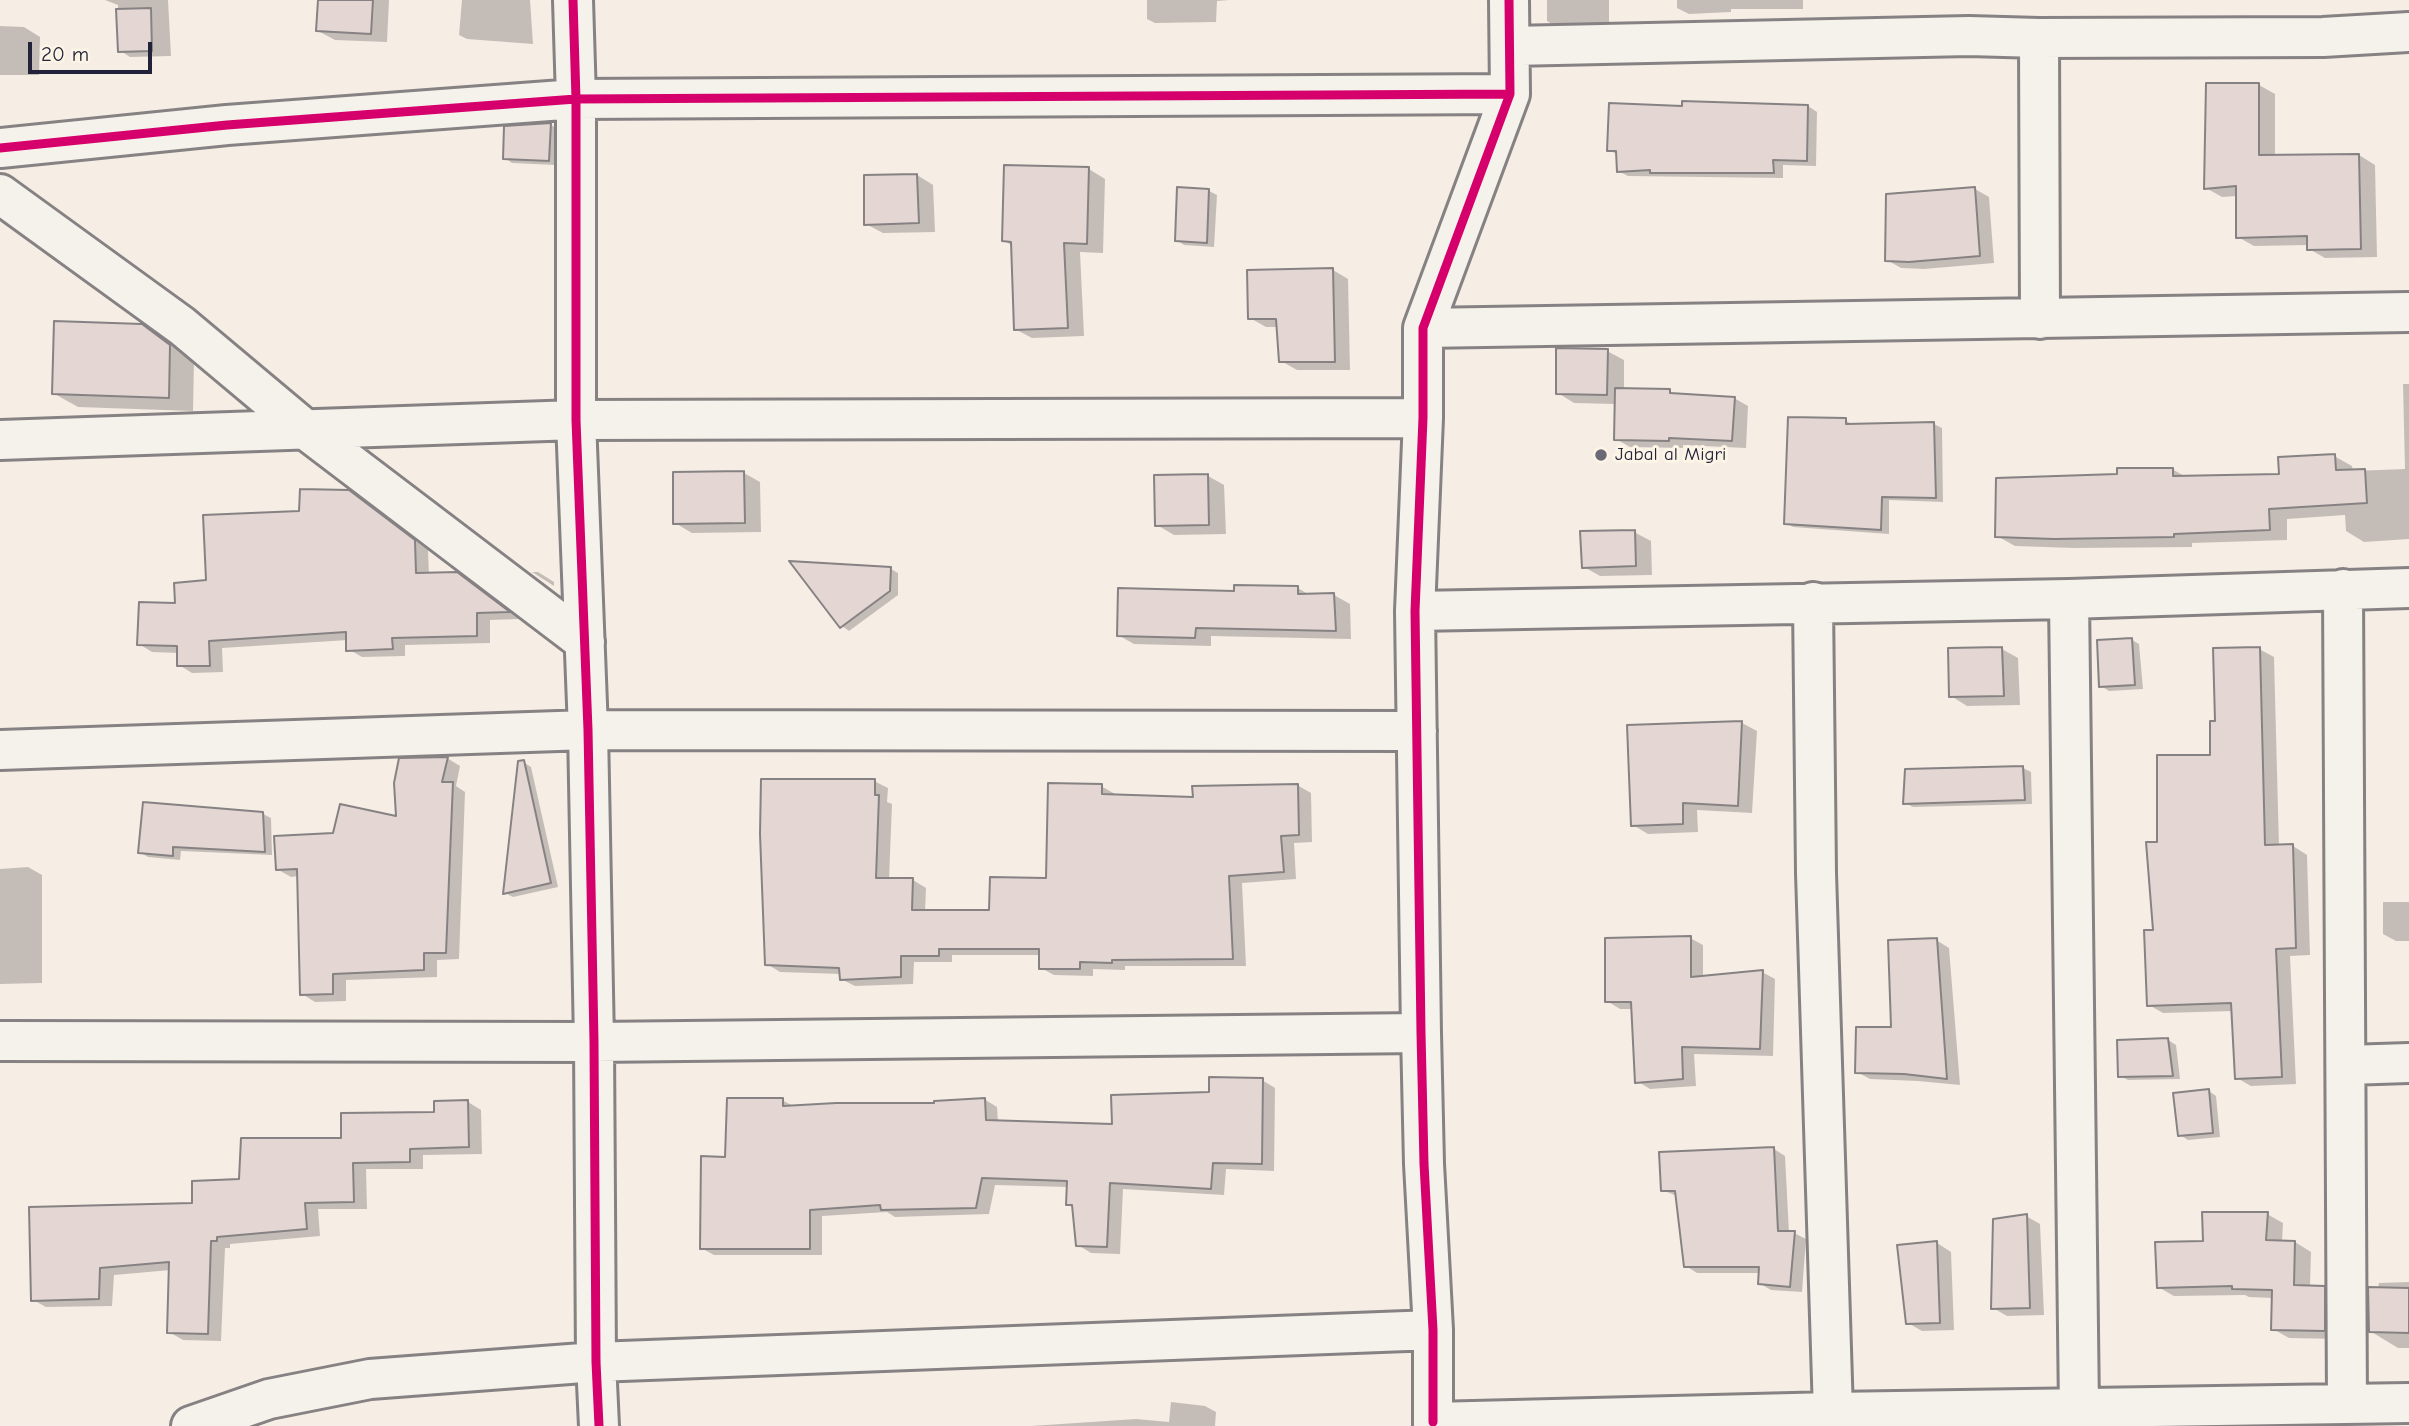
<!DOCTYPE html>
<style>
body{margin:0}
#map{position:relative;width:2409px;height:1426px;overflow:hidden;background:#f6ede5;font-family:"Comic Neue",sans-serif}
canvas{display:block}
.scale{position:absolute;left:28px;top:42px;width:124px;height:32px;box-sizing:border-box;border:4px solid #22223b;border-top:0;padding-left:9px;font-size:21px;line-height:24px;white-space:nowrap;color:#22223b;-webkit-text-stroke:5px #fcf5e5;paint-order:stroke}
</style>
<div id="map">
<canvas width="2409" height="1426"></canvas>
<div class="scale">20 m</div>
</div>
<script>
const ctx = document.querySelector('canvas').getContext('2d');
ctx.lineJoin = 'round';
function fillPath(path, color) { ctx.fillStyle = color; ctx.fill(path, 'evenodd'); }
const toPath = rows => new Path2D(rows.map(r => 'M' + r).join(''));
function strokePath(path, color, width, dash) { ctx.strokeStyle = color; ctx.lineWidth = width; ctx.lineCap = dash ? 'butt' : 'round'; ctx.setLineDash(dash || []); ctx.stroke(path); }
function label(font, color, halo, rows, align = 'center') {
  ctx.font = font + ' "Comic Neue",sans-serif'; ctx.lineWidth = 6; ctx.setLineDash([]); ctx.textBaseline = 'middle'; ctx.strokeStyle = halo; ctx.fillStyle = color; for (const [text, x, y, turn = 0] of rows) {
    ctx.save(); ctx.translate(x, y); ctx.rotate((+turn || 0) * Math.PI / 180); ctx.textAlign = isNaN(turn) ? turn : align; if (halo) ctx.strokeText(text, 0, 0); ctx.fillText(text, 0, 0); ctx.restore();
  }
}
fillPath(toPath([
 [105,0,168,0,171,56,130,57,119,50,118,5],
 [319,0,389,0,387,42,335,40,318,31],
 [462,0,530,0,533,44,467,39,459,35],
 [1147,0,1229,0,1217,1,1216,22,1155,23,1147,19],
 [1547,0,1609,0,1609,31,1564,31,1547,21],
 [1677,0,1803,0,1803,9,1731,9,1731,12,1689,14,1677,8],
 [0,26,24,27,40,37,39,75,0,75],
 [2259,85,2275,94,2275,157,2359,155,2375,165,2377,257,2325,258,2309,249,2309,245,2254,246,2238,237,2237,196,2222,197,2206,188],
 [1808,106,1817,112,1816,166,1783,165,1783,178,1628,176,1618,171,1618,155,1609,150],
 [551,125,558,129,556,165,512,163,505,158],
 [1089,169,1105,179,1103,253,1080,252,1084,336,1032,338,1015,329,1013,246,1003,240],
 [917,175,933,185,935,232,883,233,866,224],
 [1179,189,1209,191,1217,195,1214,247,1184,245,1177,240],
 [1975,189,1989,197,1994,263,1924,269,1901,268,1887,260],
 [1333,270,1348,279,1350,370,1297,370,1281,361,1278,327,1266,327,1250,318],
 [141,326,194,360,193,411,78,407,53,393],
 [1607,351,1624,360,1624,390,1670,391,1678,396,1734,398,1748,406,1746,448,1683,445,1683,448,1630,447,1616,439,1616,404,1574,403,1558,393],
 [2403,384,2409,384,2409,539,2364,542,2346,531,2345,515,2287,519,2287,540,2192,543,2192,547,2074,548,2015,546,1997,536,2119,476,2172,469,2186,477,2280,475,2334,456,2352,466,2353,471,2405,469],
 [1845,420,1853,425,1934,424,1942,428,1943,502,1889,500,1889,534,1793,527,1786,523],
 [744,473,760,482,761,532,692,533,675,523],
 [1208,476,1224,485,1226,534,1174,535,1157,525],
 [348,492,428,550,429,575,457,574,519,619,490,620,490,643,405,645,405,656,362,657,348,649,348,640,222,648,223,672,192,673,179,665,179,653,152,652,139,644,177,605,301,513],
 [1634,532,1651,541,1652,575,1600,576,1584,567],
 [891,569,898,573,898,595,849,631,842,626],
 [532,572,538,572,554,582,554,586],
 [1298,588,1311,596,1334,595,1350,604,1351,639,1211,636,1211,646,1134,644,1118,635,1236,593],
 [2132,640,2139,644,2143,689,2109,691,2101,686],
 [2002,649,2018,658,2020,705,1967,706,1951,696],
 [2259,649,2274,657,2279,847,2293,846,2307,855,2310,955,2290,956,2296,1084,2251,1086,2237,1078,2233,1011,2163,1013,2149,1005,2155,931,2159,843,2212,756],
 [1742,723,1757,731,1752,813,1697,810,1698,832,1648,834,1633,825,1629,727],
 [447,758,460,766,456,786,465,792,459,959,437,960,437,977,346,980,346,1001,315,1002,302,994,299,876,291,877,277,869,335,835,398,819],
 [523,762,531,767,558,887,513,897,505,893],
 [2023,768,2031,772,2032,804,1913,807,1905,803],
 [874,781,888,788,887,802,892,804,889,880,913,880,926,888,925,912,991,912,1047,880,1101,786,1115,794,1115,796,1195,799,1297,785,1311,793,1312,842,1294,843,1296,879,1242,883,1246,966,1125,966,1125,970,1093,969,1093,976,1054,975,1041,968,1041,955,952,955,952,962,914,962,913,984,855,986,841,979,841,974,780,972,767,964],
 [263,814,271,818,272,855,181,851,180,860,148,857,140,852],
 [28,867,42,875,42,983,0,984,0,869],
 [2383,902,2409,902,2409,941,2396,941,2383,934],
 [1690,938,1703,945,1703,977,1762,972,1775,979,1773,1056,1694,1054,1696,1086,1650,1089,1637,1081,1633,1009,1620,1009,1607,1001],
 [1936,940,1949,948,1960,1085,1918,1081,1870,1079,1857,1072,1893,1029],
 [2168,1040,2176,1045,2180,1079,2128,1080,2120,1076],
 [1262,1080,1275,1088,1274,1171,1226,1169,1224,1195,1123,1189,1120,1254,1091,1253,1078,1245,1074,1208,1068,1204,1068,1187,995,1185,989,1214,895,1217,887,1212,822,1216,822,1255,714,1255,701,1248,727,1159,782,1100,795,1107,936,1105,984,1099,997,1107,998,1122,1114,1126,1211,1094],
 [2209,1091,2216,1096,2220,1137,2188,1140,2180,1135],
 [468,1102,481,1110,482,1154,423,1155,423,1169,366,1169,367,1209,318,1209,320,1236,230,1244,230,1248,225,1248,221,1341,183,1340,169,1332,171,1270,114,1275,112,1306,46,1307,33,1300,194,1205,241,1181,343,1140],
 [1774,1149,1785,1156,1789,1233,1794,1233,1806,1239,1802,1292,1771,1290,1759,1283,1760,1273,1697,1273,1686,1266,1677,1196,1662,1190],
 [2267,1214,2283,1223,2282,1242,2295,1242,2311,1252,2310,1287,2324,1288,2340,1297,2340,1339,2289,1338,2273,1329,2273,1298,2249,1297,2245,1295,2174,1296,2158,1287,2205,1242],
 [2026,1216,2040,1224,2044,1315,2007,1316,1993,1308],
 [1937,1243,1951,1252,1954,1330,1922,1331,1908,1323],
 [2409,1282,2409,1348,2398,1348,2370,1331,2379,1283],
 [1171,1402,1205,1406,1216,1412,1215,1426,1031,1426,1136,1419,1169,1422]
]), '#0003');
const building = toPath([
 [318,0,373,0,371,34,316,31,318,0],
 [151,8,152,51,118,52,116,9,151,8],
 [2206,83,2259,83,2259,155,2359,154,2361,249,2307,250,2307,236,2236,238,2236,186,2204,189,2206,83],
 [1682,101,1808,105,1807,161,1773,160,1774,173,1650,173,1650,170,1617,172,1616,151,1607,151,1609,103,1682,106,1682,101],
 [551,123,549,161,503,159,504,126,551,123],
 [1004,165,1089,167,1087,244,1064,243,1068,328,1014,330,1011,242,1002,241,1004,165],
 [917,174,919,223,864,225,864,175,917,174],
 [1177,187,1209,189,1207,243,1175,241,1177,187],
 [1975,187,1980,256,1909,262,1885,261,1886,194,1975,187],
 [1333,268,1335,362,1279,362,1276,319,1248,319,1247,270,1333,268],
 [54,321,142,324,170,345,169,398,52,394,54,321],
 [1556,348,1608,349,1607,395,1556,394,1556,348],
 [1615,388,1670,389,1670,393,1735,397,1732,441,1669,438,1669,441,1614,440,1615,388],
 [1788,417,1846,418,1846,424,1934,422,1936,498,1882,497,1881,530,1784,524,1788,417],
 [2335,454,2336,470,2365,469,2367,503,2269,509,2270,530,2174,534,2174,537,2054,539,1995,537,1996,478,2117,474,2117,468,2173,468,2173,476,2279,474,2278,457,2335,454],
 [744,471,745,523,673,524,673,472,744,471],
 [1208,474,1209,525,1155,526,1154,475,1208,474],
 [300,489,349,490,415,540,416,573,457,572,510,612,477,613,477,636,392,638,393,649,346,651,346,632,209,641,210,666,177,666,177,646,137,645,139,602,175,603,174,583,206,580,203,515,299,511,300,489],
 [1635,530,1636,566,1582,568,1580,531,1635,530],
 [789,561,891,567,890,591,840,628,789,561],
 [1234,585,1298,586,1298,594,1334,593,1336,631,1196,628,1195,638,1117,636,1118,588,1234,591,1234,585],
 [2132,638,2135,685,2099,687,2097,640,2132,638],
 [2002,647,2004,696,1949,697,1948,648,2002,647],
 [2260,647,2265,845,2293,844,2296,948,2276,949,2282,1077,2235,1079,2231,1003,2147,1006,2144,930,2153,930,2146,842,2157,842,2157,755,2210,755,2210,721,2215,721,2213,648,2260,647],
 [1742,721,1738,806,1683,803,1683,824,1631,826,1627,725,1742,721],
 [448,757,442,782,453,782,446,953,424,953,424,970,333,974,333,994,300,995,297,869,276,870,274,836,333,833,340,804,396,816,394,783,399,758,448,757],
 [524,760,551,883,503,894,518,761,524,760],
 [2023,766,2025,800,1903,804,1905,769,2023,766],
 [761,779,875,779,875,795,879,795,876,878,913,878,912,910,989,910,990,877,1046,878,1048,783,1102,784,1102,794,1193,797,1192,786,1298,784,1299,835,1281,836,1284,872,1229,876,1233,959,1112,960,1112,963,1080,962,1080,969,1039,969,1039,949,939,949,939,956,901,956,901,977,840,980,839,968,765,965,760,834,761,779],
 [143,802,263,812,265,852,173,847,173,856,138,853,143,802],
 [1691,936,1691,977,1763,970,1760,1049,1682,1047,1683,1079,1635,1083,1631,1002,1605,1002,1605,938,1691,936],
 [1937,938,1947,1079,1904,1074,1855,1073,1856,1027,1891,1027,1888,940,1937,938],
 [2168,1038,2173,1076,2118,1077,2117,1040,2168,1038],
 [1209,1077,1263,1078,1262,1164,1213,1163,1211,1189,1110,1183,1107,1247,1076,1246,1072,1205,1066,1205,1067,1181,982,1178,976,1208,881,1210,880,1205,810,1210,810,1249,700,1249,701,1156,725,1157,727,1098,783,1098,783,1106,836,1103,934,1103,934,1101,985,1098,986,1120,1112,1124,1111,1095,1209,1092,1209,1077],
 [2209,1089,2213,1133,2178,1136,2173,1093,2209,1089],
 [468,1100,469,1147,410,1149,410,1162,353,1163,354,1202,305,1203,307,1229,217,1237,217,1241,211,1241,208,1334,167,1333,169,1262,100,1268,99,1299,31,1301,29,1207,192,1203,192,1181,239,1179,241,1138,341,1138,341,1113,434,1112,434,1101,468,1100],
 [1774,1147,1778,1231,1795,1231,1790,1287,1758,1284,1759,1267,1684,1267,1675,1191,1661,1191,1659,1152,1774,1147],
 [2202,1212,2268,1212,2266,1240,2295,1241,2294,1285,2325,1286,2325,1331,2271,1330,2272,1290,2232,1289,2232,1286,2157,1288,2155,1242,2203,1241,2202,1212],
 [2027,1214,2030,1308,1991,1309,1993,1219,2027,1214],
 [1937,1241,1940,1323,1906,1324,1897,1245,1937,1241],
 [2368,1287,2409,1288,2409,1333,2369,1332,2368,1287]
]);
fillPath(building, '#e3d6d3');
strokePath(building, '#868283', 2);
const minor = toPath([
 [573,0,576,99,576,420,588,730,594,1042,596,1362,599,1426],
 [2039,38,2040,319],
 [1511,46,1969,36,2039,38,2323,37,2409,32],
 [0,148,227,125,576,99,1510,94],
 [0,194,182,326,306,430,585,642],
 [1423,328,2409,312],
 [0,440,576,420,1423,418],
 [2343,589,2347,1404],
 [2069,599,2079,1410],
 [1813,602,1816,873,1833,1412],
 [1415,611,2069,599,2409,588],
 [0,750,588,730,1417,731],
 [0,1041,594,1042,1421,1033],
 [2347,1065,2409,1063],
 [1433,1422,1433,1330,1424,1164,1421,1033,1415,611,1423,418,1423,328,1510,94,1509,0],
 [191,1426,269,1399,370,1379,596,1362,1433,1330],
 [1433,1426,1433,1422,1833,1412,2409,1403]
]);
strokePath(minor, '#868283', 44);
strokePath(minor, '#f5f1eb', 38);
strokePath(toPath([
 [573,0,576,99,576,420,588,730,594,1042,596,1362,599,1426],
 [0,148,227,125,576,99,1510,94],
 [1433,1422,1433,1330,1424,1164,1421,1033,1415,611,1423,418,1423,328,1510,94,1509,0]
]), '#d6006c', 9);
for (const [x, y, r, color] of [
 [1601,455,7,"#6c6976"]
]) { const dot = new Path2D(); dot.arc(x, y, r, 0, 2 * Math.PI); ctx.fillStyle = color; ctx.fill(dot); strokePath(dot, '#fcf5e5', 2.5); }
label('19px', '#22223b', '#fcf5e5', [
 ["Jabal al Migri",1615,455]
], 'left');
</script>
